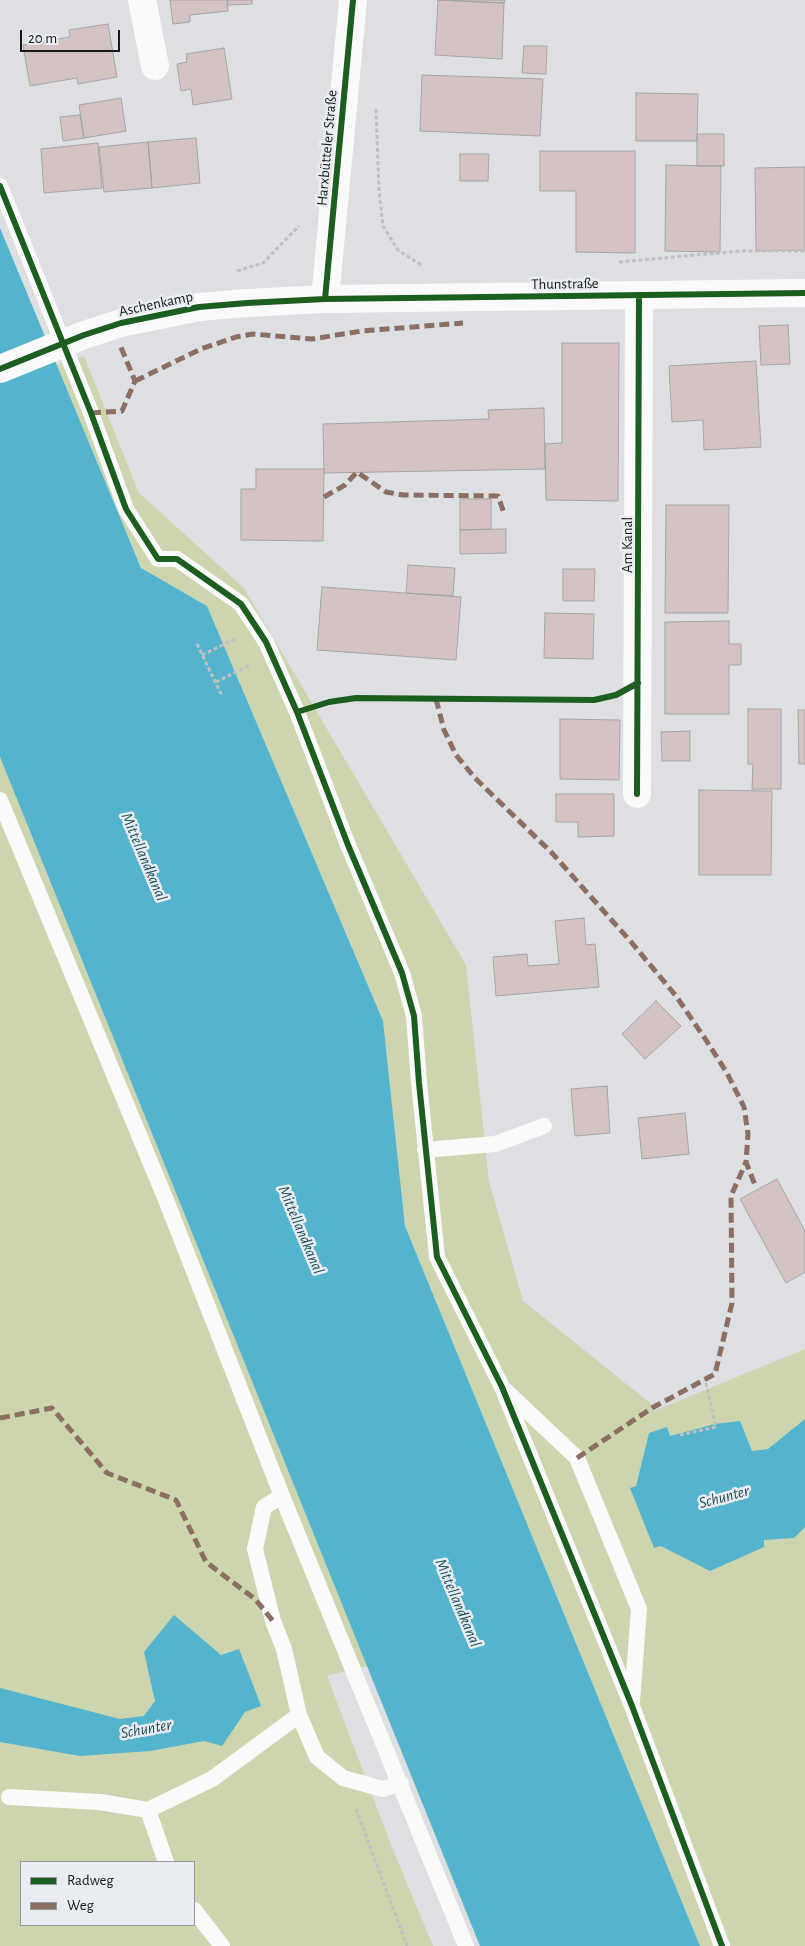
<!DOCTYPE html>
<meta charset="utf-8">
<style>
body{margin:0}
#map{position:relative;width:805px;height:1946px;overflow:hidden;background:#dddfe2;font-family:"Alegreya Sans",sans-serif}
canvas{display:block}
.legend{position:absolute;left:20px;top:1861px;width:175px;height:65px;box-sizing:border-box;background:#e9ecf0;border:1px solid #96989b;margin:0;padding:6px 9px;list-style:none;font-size:15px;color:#19191b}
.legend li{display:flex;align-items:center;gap:10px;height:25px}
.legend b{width:25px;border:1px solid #96989b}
.scale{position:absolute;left:20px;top:30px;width:100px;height:22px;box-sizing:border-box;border:2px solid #19191b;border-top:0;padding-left:6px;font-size:15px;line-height:18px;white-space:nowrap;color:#19191b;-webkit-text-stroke:4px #e9ecf0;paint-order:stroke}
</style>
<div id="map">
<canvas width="805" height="1946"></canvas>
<ul class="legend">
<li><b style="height:6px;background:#1b5e20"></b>Radweg</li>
<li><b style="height:6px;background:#8d6e63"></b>Weg</li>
</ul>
<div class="scale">20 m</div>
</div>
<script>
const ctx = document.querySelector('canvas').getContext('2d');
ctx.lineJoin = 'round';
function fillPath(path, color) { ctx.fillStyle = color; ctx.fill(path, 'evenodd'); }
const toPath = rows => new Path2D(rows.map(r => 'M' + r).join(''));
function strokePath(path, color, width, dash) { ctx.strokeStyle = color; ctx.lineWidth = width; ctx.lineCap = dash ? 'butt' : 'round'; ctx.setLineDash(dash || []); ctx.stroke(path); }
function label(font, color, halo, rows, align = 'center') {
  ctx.font = font + ' "Alegreya Sans",sans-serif'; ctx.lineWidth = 5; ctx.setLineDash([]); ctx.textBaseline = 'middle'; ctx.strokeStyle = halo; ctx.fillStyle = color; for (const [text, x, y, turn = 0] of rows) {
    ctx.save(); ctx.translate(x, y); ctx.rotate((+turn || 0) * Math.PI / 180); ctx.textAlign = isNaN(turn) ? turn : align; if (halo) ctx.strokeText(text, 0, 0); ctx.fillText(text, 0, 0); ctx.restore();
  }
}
fillPath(toPath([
 [84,356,139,493,244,588,466,965,489,1181,523,1301,650,1403,654,1411,805,1349,805,1946,700,1946,405,1226,383,1021,207,606,141,568,57,365],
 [0,757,367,1666,327,1676,391,1845,433,1946,0,1946],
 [21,1862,194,1862,194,1925,21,1925]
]), '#ccd5ae');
fillPath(toPath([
 [0,228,141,568,207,606,383,1021,405,1226,700,1946,480,1946,0,757],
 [805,1419,805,1527,794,1538,764,1540,764,1547,710,1571,661,1546,654,1548,630,1488,636,1486,649,1433,667,1427,670,1436,715,1424,740,1421,752,1451,768,1449],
 [174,1615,221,1655,239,1649,250,1677,261,1706,245,1712,222,1746,204,1741,150,1751,80,1756,0,1742,0,1688,120,1719,144,1716,155,1701,144,1652]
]), '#54b4ce');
const building = toPath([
 [170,0,227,0,228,11,190,15,190,22,173,24,170,0],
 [227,0,252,0,252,4,228,5,227,0],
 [438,0,505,0,504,3,438,0],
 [438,0,504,3,502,59,435,55,438,0],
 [108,24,117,77,78,84,77,78,30,86,23,45,70,37,69,30,108,24],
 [524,46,547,46,546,74,522,73,524,46],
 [224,48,232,99,193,105,191,89,181,91,177,64,187,62,186,54,224,48],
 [422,75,543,79,540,136,420,131,422,75],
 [636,93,698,94,697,141,636,141,636,93],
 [121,98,126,131,84,138,79,105,121,98],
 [80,115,84,138,63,141,60,117,80,115],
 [697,134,724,134,724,166,697,166,697,134],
 [196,138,200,183,152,188,148,142,196,138],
 [148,142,152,188,104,192,99,147,148,142],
 [98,143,102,188,44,193,41,149,98,143],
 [540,151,635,151,635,253,576,252,576,191,540,191,540,151],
 [460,154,489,154,488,181,460,181,460,154],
 [666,165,721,166,720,252,665,251,666,165],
 [805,167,805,250,756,251,755,168,805,167],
 [788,325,790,364,761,365,759,326,788,325],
 [562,343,619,343,618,501,546,500,545,444,562,443,562,343],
 [756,361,761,447,704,450,703,420,672,422,669,366,756,361],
 [544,408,545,469,324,473,323,424,489,419,488,410,544,408],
 [256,469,324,469,323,541,241,540,241,489,256,489,256,469],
 [460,499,491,499,491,529,460,530,460,499],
 [666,505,729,505,728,613,665,613,666,505],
 [506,529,506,553,460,554,460,530,506,529],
 [408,565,455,568,453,596,406,593,408,565],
 [563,569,595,569,594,601,563,601,563,569],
 [322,587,461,597,456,660,317,650,322,587],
 [545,613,594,614,593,659,544,658,545,613],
 [729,621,729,644,741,644,741,665,729,665,729,714,665,714,665,622,729,621],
 [748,709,781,709,781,789,752,789,753,764,748,764,748,709],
 [798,710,805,710,805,764,799,764,798,710],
 [560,719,620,720,619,780,560,779,560,719],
 [690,731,690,761,662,761,661,732,690,731],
 [699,790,772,791,771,875,699,875,699,790],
 [556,794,614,794,614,836,578,837,578,822,556,822,556,794],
 [584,918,586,945,595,944,599,987,496,996,493,957,527,954,528,966,559,964,555,921,584,918],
 [656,1001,681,1026,645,1059,622,1034,656,1001],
 [607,1086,610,1133,575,1136,571,1089,607,1086],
 [685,1113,689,1154,642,1159,638,1118,685,1113],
 [777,1179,805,1231,805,1272,786,1283,740,1199,777,1179]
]);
fillPath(building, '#d5c3c3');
strokePath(building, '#a5a5a6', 1);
strokePath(toPath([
 [376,109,379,191,383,226,398,250,421,265],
 [619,262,740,251,805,251],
 [237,271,263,263,299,226],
 [197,644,222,696],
 [202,655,235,639],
 [216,682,250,665],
 [680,1435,716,1427,705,1379],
 [356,1809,407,1946]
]), '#c0c0c2', 3, [4, 2.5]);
strokePath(toPath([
 [0,186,91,413,126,509,158,559,177,559,241,604,266,642,297,712,348,845,402,973,414,1016,419,1083,437,1257,502,1387,632,1706,722,1946],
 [0,800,166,1200,282,1496,466,1946],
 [425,1150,495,1144,544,1126],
 [506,1391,577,1458,639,1609,632,1701],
 [282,1496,264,1507,255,1549,273,1621,284,1649,299,1715,317,1757,343,1778,383,1789,401,1783],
 [9,1797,100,1802,148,1810],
 [166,1862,148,1810,212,1779,299,1715],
 [194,1910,222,1946]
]), '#fafafb', 16);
strokePath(toPath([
 [142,0,155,66],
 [637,794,639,295]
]), '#fafafb', 28);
strokePath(toPath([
 [325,299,353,0],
 [0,369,84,335,121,323,199,307,247,303,325,299,805,293]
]), '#fafafb', 28);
strokePath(toPath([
 [135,381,201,349,236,337,253,334,312,339,362,331,463,323],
 [91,413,122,411,135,381,120,345],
 [324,497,345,485,357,472,386,492,403,495,498,496,504,513],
 [436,699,444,730,456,755,475,778,552,853,632,943,676,996,706,1040,727,1073,744,1107,748,1134,746,1162,755,1185],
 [0,1418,52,1408,107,1473,176,1500,206,1562,255,1599,273,1621],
 [577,1458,652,1408,715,1374,732,1303,731,1196,746,1162]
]), '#8d6e63', 5, [10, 5]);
strokePath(toPath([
 [0,186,91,413,126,509,158,559,177,559,241,604,266,642,297,712,348,845,402,973,414,1016,419,1083,437,1257,502,1387,632,1706,722,1946],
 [325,299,353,0],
 [0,369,84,335,121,323,199,307,247,303,325,299,805,293],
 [297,712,329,702,356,698,594,700,616,695,638,683],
 [637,794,639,295]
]), '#1b5e20', 6);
label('15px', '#19191b', '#e9ecf0', [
 ["Harxbütteler Straße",327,148,-85],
 ["Thunstraße",565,284,-1],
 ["Aschenkamp",156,304,-12],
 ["Am Kanal",627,545,-90]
]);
label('italic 16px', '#194c5b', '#e9ecf0', [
 ["Mittellandkanal",144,857,67],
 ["Mittellandkanal",301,1230,67],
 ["Schunter",724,1497,-15],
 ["Mittellandkanal",458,1603,67],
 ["Schunter",146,1729,-10]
]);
</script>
